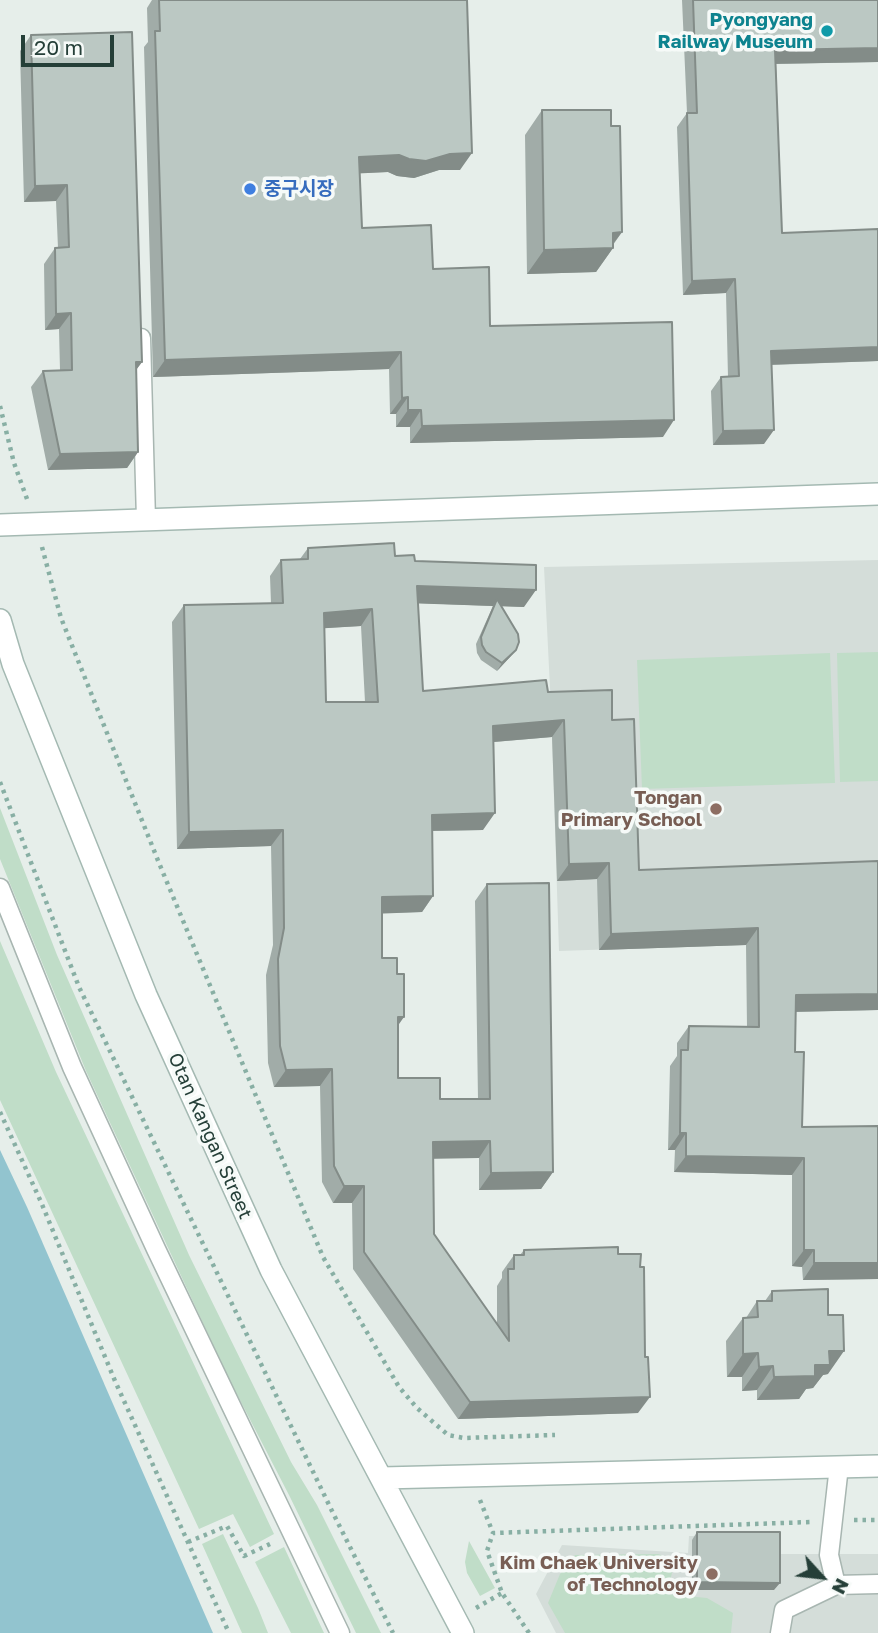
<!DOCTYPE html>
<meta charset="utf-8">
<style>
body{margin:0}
#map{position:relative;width:878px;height:1633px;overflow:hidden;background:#e6eeea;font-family:"Golos Text",sans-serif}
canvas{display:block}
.north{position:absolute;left:787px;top:1542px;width:70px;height:70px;-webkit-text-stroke:5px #f6faf8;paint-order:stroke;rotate:117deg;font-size:19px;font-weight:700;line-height:28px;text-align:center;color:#253f38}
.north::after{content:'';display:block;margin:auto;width:24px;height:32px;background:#253f38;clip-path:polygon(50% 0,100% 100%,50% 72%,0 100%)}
.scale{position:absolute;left:21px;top:35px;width:93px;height:32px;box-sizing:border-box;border:4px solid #253f38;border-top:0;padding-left:9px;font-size:21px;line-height:24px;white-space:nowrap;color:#253f38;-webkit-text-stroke:5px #f6faf8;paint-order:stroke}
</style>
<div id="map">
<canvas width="878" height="1633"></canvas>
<div class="north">N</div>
<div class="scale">20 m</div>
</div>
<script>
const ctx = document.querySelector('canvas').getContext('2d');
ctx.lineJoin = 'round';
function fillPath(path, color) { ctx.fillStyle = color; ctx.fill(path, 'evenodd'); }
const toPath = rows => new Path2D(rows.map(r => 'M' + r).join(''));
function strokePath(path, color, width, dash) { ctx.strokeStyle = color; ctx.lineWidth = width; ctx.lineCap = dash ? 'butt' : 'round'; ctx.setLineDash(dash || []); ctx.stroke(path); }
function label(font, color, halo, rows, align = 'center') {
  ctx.font = font + ' "Golos Text","Noto Sans KR",sans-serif'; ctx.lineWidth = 7; ctx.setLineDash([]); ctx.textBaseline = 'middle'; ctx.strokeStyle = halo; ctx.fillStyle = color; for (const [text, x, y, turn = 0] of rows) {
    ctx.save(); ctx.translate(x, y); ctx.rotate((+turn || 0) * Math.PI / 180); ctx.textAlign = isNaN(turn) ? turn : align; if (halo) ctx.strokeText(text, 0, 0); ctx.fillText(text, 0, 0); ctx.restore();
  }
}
fillPath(toPath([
 [878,560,878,940,559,951,551,708,544,567],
 [689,1536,778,1537,778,1554,878,1554,878,1633,556,1633,536,1594,562,1545,688,1553]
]), '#d4ddd9');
fillPath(toPath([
 [878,652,878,781,840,782,837,653],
 [830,653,835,783,642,789,637,660],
 [0,808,57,955,189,1255,291,1462,317,1505,381,1633,356,1633,290,1497,228,1377,86,1071,0,859],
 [0,941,56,1072,274,1534,250,1547,233,1514,199,1529,0,1100],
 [223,1534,258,1608,268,1633,242,1633,202,1544],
 [469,1541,495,1588,480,1596,467,1573,465,1562],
 [284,1547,324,1633,291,1633,255,1562],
 [658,1554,675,1560,667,1594,707,1598,733,1613,731,1633,565,1633,548,1603,560,1574,575,1555]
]), '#c0ddc8');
fillPath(toPath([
 [0,1150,27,1207,213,1633,0,1633]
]), '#92c4cf');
const lane = toPath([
 [141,338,146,520],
 [0,888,72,1067,156,1249,340,1633],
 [836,1585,878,1584],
 [780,1633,784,1610,836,1585,829,1555,839,1466]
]);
const secondary = toPath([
 [0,525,878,494],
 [0,620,13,664,146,995,271,1270,463,1633],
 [382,1478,878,1466]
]);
strokePath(lane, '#a8b6b1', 21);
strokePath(secondary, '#a4b9b2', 24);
strokePath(toPath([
 [0,406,14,463,27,499],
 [42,547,61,618,159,863,323,1257,399,1387,417,1408,448,1435,464,1438,555,1435],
 [0,782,79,987,332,1511,393,1633],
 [0,1112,41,1202,115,1381,229,1633],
 [480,1500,493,1533],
 [854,1520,878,1520],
 [188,1542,227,1526,244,1556,270,1544],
 [476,1608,502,1593],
 [529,1633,502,1593,487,1551,493,1533,811,1522]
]), '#88afa4', 4.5, [3.5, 5]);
strokePath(lane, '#fff', 18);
strokePath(secondary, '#fff', 21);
fillPath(toPath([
 [152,0,467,0,460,170,439,170,414,178,397,176,388,172,360,173,362,228,433,269,490,326,663,437,410,443,410,427,396,427,396,414,390,414,389,369,153,377,144,47,148,42,147,8],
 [682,0,878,0,878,62,776,64,782,233,878,361,772,365,764,444,713,445,711,391,721,377,728,377,726,293,683,295,677,127,687,113],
 [31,35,142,362,136,370,138,452,127,468,48,470,31,387,43,371,60,370,59,329,45,330,44,264,55,248,58,248,56,201,24,202,20,51],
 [542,110,611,126,622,232,613,245,613,248,596,272,527,274,525,135],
 [308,548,395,556,415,561,524,607,502,606,516,650,510,657,497,671,481,660,477,653,476,644,493,606,418,603,423,691,548,692,612,720,639,870,878,861,878,1010,796,1012,795,1052,802,1127,878,1126,878,1279,803,1280,802,1267,792,1266,792,1175,674,1172,675,1150,668,1150,670,1066,677,1056,677,1043,689,1026,747,1027,746,945,599,950,597,879,557,881,552,737,494,742,483,830,432,831,433,896,422,912,382,913,382,958,398,1026,398,1078,440,1099,478,1099,475,901,487,884,553,1172,541,1189,479,1190,479,1158,433,1158,434,1234,497,1324,497,1286,502,1278,502,1272,514,1255,520,1255,524,1250,618,1254,638,1413,458,1419,353,1269,352,1203,333,1203,322,1182,320,1086,274,1087,268,1063,266,975,273,945,271,846,177,849,172,622,184,605,271,603,270,576,281,560,300,559],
 [361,626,365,702,326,702,324,628],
 [772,1291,828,1374,823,1375,813,1388,806,1389,799,1399,757,1400,757,1390,742,1391,742,1377,727,1377,726,1341,743,1318,746,1318,757,1301,765,1301],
 [697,1532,774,1590,692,1590,692,1540]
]), '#a1aca8');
fillPath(toPath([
 [878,48,878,62,765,64,775,50],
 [472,153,460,170,439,170,414,178,397,176,388,172,348,174,359,157],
 [67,185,56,201,24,202,35,186],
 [622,232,610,248,613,248,596,272,527,274,544,250,613,233],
 [735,279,726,293,683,295,692,281],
 [71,313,59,329,45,330,56,314],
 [878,347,878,361,761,365,771,351],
 [401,352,389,369,153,377,165,360],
 [136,362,142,362,130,378],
 [408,397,396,414,390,414,402,398],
 [408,410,421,410,410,427,396,427],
 [674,420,663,437,410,443,422,426],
 [774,430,764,444,713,445,723,431],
 [138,452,127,468,48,470,60,454],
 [417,586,536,590,524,607,494,606,497,599,493,606,405,603],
 [372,609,361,626,312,629,324,613],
 [516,650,510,657,497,671,502,663],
 [564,720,552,737,481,743,493,726],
 [495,813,483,830,420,831,432,815],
 [283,830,271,846,177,849,189,832],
 [609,863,597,879,557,881,569,864],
 [433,896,422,912,371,914,382,897],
 [758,928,746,945,599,950,611,934],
 [878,994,878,1010,784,1012,796,995],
 [398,1017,404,1017,392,1034],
 [332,1069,320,1086,274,1087,286,1070],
 [680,1133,686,1133,675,1150,668,1150],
 [490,1141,479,1158,422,1159,433,1142],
 [686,1156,804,1158,792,1175,674,1172],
 [553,1172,541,1189,479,1190,491,1173],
 [344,1186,364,1186,352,1203,333,1203],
 [804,1250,814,1250,802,1267,792,1266],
 [814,1263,878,1263,878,1279,803,1280],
 [829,1351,844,1351,828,1374,823,1375,813,1388,806,1389,799,1399,757,1400,774,1377,815,1365],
 [758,1353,742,1377,727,1377,743,1354],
 [773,1366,757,1390,742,1391,759,1367],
 [650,1397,638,1413,458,1419,470,1402],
 [697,1582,780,1583,774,1590,692,1590]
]), '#838c88');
const building = toPath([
 [159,0,467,0,472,153,450,154,426,161,409,159,399,155,359,157,362,228,431,225,433,269,489,267,490,326,672,322,674,420,422,426,421,410,408,410,408,397,402,398,401,352,165,360,155,31,160,31,159,0],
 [693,0,878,0,878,48,775,50,782,233,878,229,878,347,771,351,774,430,723,431,721,377,739,376,735,279,692,281,687,113,697,113,693,0],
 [132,32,142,362,136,362,138,452,60,454,43,371,72,370,71,313,56,314,55,248,69,247,67,185,35,186,31,35,132,32],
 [542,110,611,110,611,126,620,126,622,232,613,233,613,248,544,250,542,110],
 [394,543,395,556,414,555,415,561,536,565,536,590,417,586,423,691,546,680,548,692,612,690,612,720,634,719,639,870,878,861,878,994,796,995,795,1052,804,1052,802,1127,878,1126,878,1263,814,1263,814,1250,804,1250,804,1158,686,1156,686,1133,680,1133,681,1050,688,1050,689,1026,759,1027,758,928,611,934,609,863,569,864,564,720,493,726,495,813,432,815,433,896,382,897,382,958,397,958,397,974,404,974,404,1017,398,1017,398,1078,440,1078,440,1099,490,1099,487,884,549,883,553,1172,491,1173,490,1141,433,1142,434,1234,509,1341,508,1269,514,1269,514,1255,524,1255,524,1250,618,1247,618,1254,641,1254,640,1267,644,1267,645,1357,648,1357,650,1397,470,1402,364,1252,364,1186,344,1186,334,1166,332,1069,286,1070,280,1046,278,959,284,928,283,830,189,832,184,605,283,603,281,560,308,559,308,548,394,543],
 [372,609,378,702,326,702,324,613,372,609],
 [497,599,518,634,519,642,516,650,502,663,486,652,482,645,481,637,497,599],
 [828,1289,828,1315,843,1315,844,1351,829,1351,830,1365,815,1365,815,1376,774,1377,773,1366,759,1367,758,1353,743,1354,743,1318,758,1317,757,1301,772,1301,772,1291,828,1289],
 [697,1532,780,1532,780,1583,697,1582,697,1532]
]);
fillPath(building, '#bbc8c3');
strokePath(building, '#838c88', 2);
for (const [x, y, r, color] of [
 [827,31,7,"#0f9aa8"],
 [250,189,7,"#3f7fe0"],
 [716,809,7,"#8d6e63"],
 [712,1574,7,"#8d6e63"]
]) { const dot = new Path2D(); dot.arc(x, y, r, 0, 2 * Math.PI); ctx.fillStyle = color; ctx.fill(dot); strokePath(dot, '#f6faf8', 2.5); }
label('bold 19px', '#0d838f', '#f6faf8', [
 ["Pyongyang",813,20],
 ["Railway Museum",813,42]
], 'right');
label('bold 19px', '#366cbe', '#f6faf8', [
 ["중구시장",264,189]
], 'left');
label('bold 19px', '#785e54', '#f6faf8', [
 ["Tongan",702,798],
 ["Primary School",702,820],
 ["Kim Chaek University",698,1563],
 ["of Technology",698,1585]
], 'right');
label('19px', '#253f38', '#f6faf8', [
 ["Otan Kangan Street",210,1136,66]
]);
</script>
